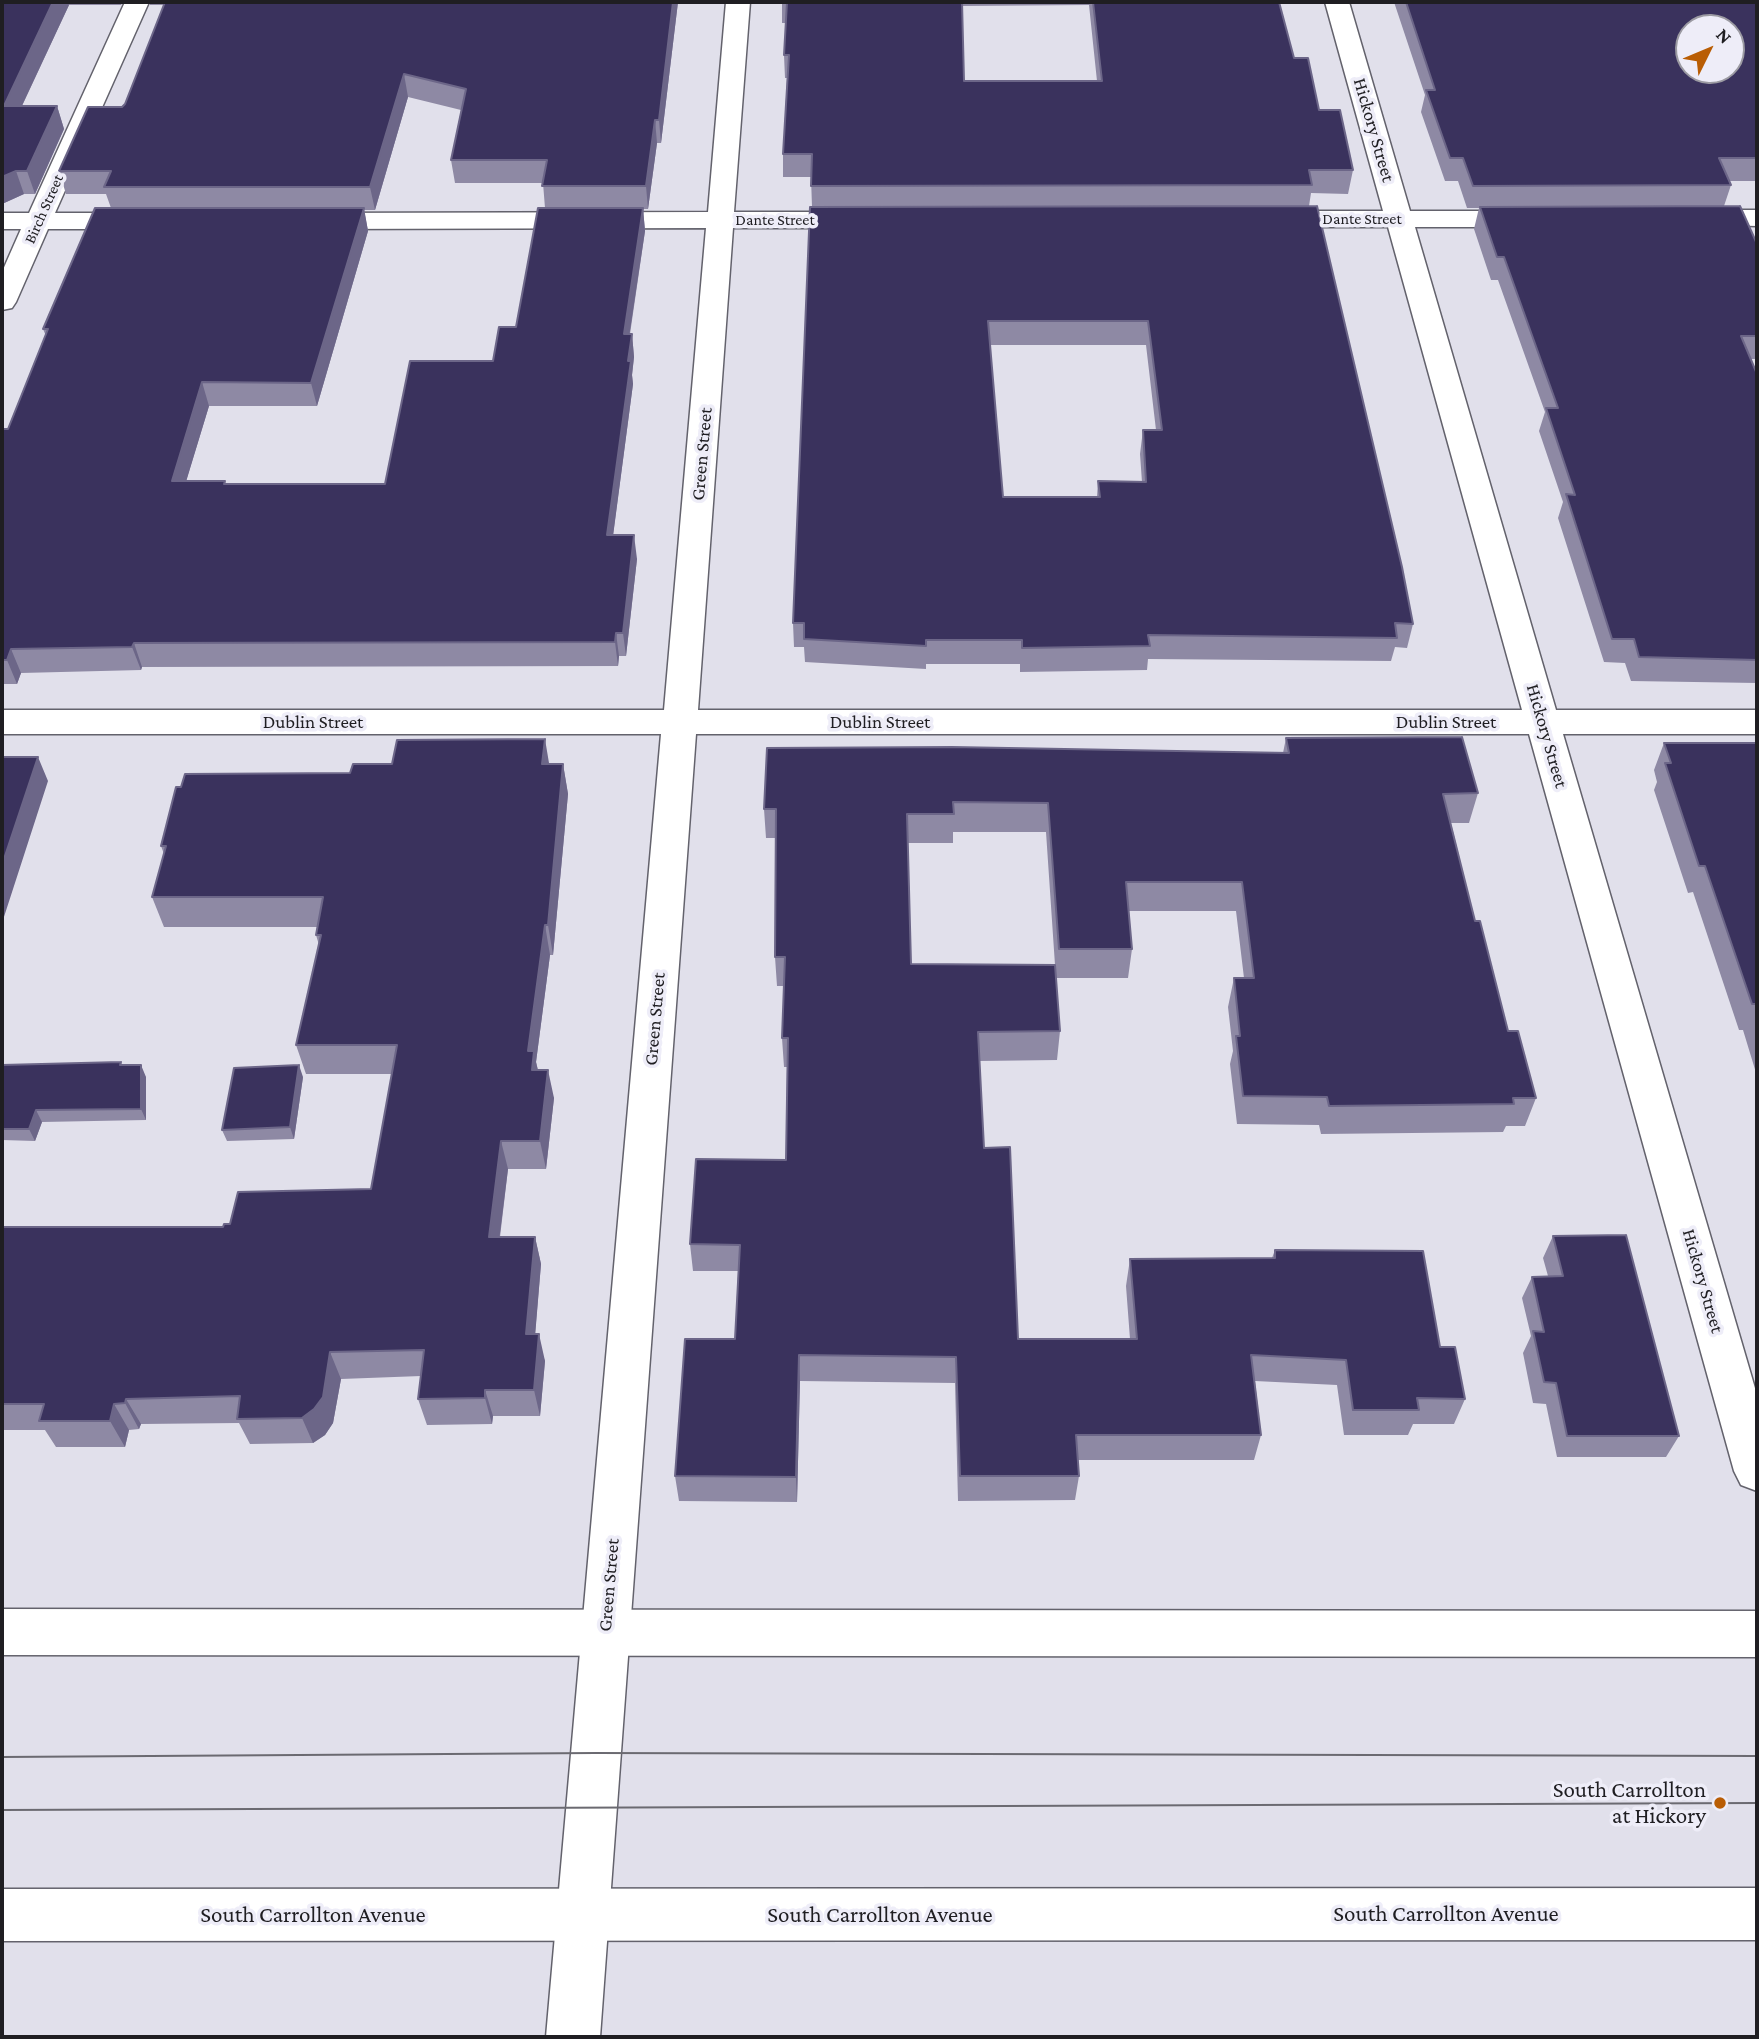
<!DOCTYPE html>
<style>
body{margin:0}
#map{position:relative;width:1759px;height:2039px;overflow:hidden;background:#e1e0eb;font-family:"Crimson Pro",serif}
canvas{display:block}
.frame{position:absolute;inset:0;border:4px solid #1f1e22;pointer-events:none}
.north{position:absolute;left:1675px;top:14px;width:70px;height:70px;box-sizing:border-box;background:#eeedf8;border:2px solid #9b9aa2;border-radius:50%;rotate:47deg;font-size:19px;font-weight:700;line-height:28px;text-align:center;color:#1f1e22}
.north::after{content:'';display:block;margin:auto;width:24px;height:32px;background:#b95d04;clip-path:polygon(50% 0,100% 100%,50% 72%,0 100%)}
</style>
<div id="map">
<canvas width="1759" height="2039"></canvas>
<div class="frame"></div>
<div class="north">N</div>
</div>
<script>
const ctx = document.querySelector('canvas').getContext('2d');
ctx.lineJoin = 'round';
const toPath = rows => new Path2D(rows.map(r => 'M' + r).join(''));
function strokePath(path, color, width, dash) { ctx.strokeStyle = color; ctx.lineWidth = width; ctx.lineCap = dash ? 'butt' : 'round'; ctx.setLineDash(dash || []); ctx.stroke(path); }
function fillPath(path, color) { ctx.fillStyle = color; ctx.fill(path, 'evenodd'); }
function label(font, color, halo, rows, align = 'center') {
  ctx.font = font + ' "Crimson Pro",serif'; ctx.lineWidth = 7; ctx.setLineDash([]); ctx.textBaseline = 'middle'; ctx.strokeStyle = halo; ctx.fillStyle = color; for (const [text, x, y, turn = 0] of rows) {
    ctx.save(); ctx.translate(x, y); ctx.rotate((+turn || 0) * Math.PI / 180); ctx.textAlign = isNaN(turn) ? turn : align; if (halo) ctx.strokeText(text, 0, 0); ctx.fillText(text, 0, 0); ctx.restore();
  }
}
const minor = toPath([
 [125,2,149,2,55,213,143,213,153,215,156,221,153,227,143,229,48,229,16,302,12,308,2,310,2,272,21,229,2,229,2,213,29,213,125,2],
 [726,2,750,2,734,212,861,212,870,214,874,220,870,226,861,228,733,228,698,710,1522,710,1388,227,1267,227,1258,225,1254,219,1258,213,1267,211,1383,211,1325,2,1349,2,1410,211,1529,211,1538,213,1542,219,1538,225,1529,227,1415,227,1556,710,1757,710,1757,734,1563,734,1757,1395,1757,1491,1741,1485,1734,1471,1529,734,696,734,600,2037,546,2037,661,734,2,734,2,710,664,710,706,228,315,229,305,227,302,221,305,215,315,213,708,212,726,2],
 [1694,210,1757,210,1757,226,1685,224,1681,218,1685,212,1694,210]
]);
const major = toPath([
 [2,1609,1757,1611,1757,1657,2,1655,2,1609],
 [1757,1888,1757,1940,2,1941,2,1889,1757,1888]
]);
strokePath(minor, '#63626c', 3);
strokePath(major, '#63626c', 3);
fillPath(minor, '#fff');
fillPath(major, '#fff');
strokePath(toPath([
 [2,1757,596,1753,1757,1756],
 [2,1810,1757,1803]
]), '#6b6a71', 2);
fillPath(toPath([
 [2,2,123,2,121,5,69,5,22,106,57,106,64,129,35,194,24,194,2,204],
 [150,2,678,2,661,143,657,143,648,209,643,209,645,231,630,334,632,334,634,357,632,375,633,384,613,535,637,559,626,656,619,656,618,666,142,667,141,670,21,673,17,684,2,684,2,429,8,429,46,336,43,329,111,208,106,194,66,194,59,171,125,104,164,5,150,5],
 [408,97,461,110,451,160,455,183,543,183,545,208,516,327,493,361,385,484,226,484,225,481,186,481,209,406,317,406,368,231,364,210,375,210],
 [782,2,1279,2,1294,58,1319,110,1353,170,1348,194,1311,193,1309,206,1413,624,1407,648,1395,647,1391,661,1148,659,1147,670,1020,672,1020,664,926,664,926,669,805,662,804,647,794,647,793,623,812,207,811,177,783,177,783,154,787,78,785,78,784,55,786,23,782,23],
 [1089,5,1097,81,964,81,962,6],
 [990,345,1146,345,1156,430,1143,430,1140,454,1142,482,1098,481,1097,497,1003,497],
 [1394,2,1757,2,1757,181,1729,181,1731,185,1724,206,1757,244,1757,359,1751,359,1757,374,1757,683,1631,681,1625,663,1604,662,1558,518,1563,502,1539,431,1545,412,1498,280,1491,280,1474,229,1479,208,1467,208,1458,181,1445,181,1421,112,1425,95],
 [1286,738,1478,793,1469,823,1451,823,1475,921,1508,1031,1536,1098,1525,1126,1506,1126,1503,1132,1321,1134,1319,1125,1237,1124,1230,1064,1233,1051,1228,1007,1234,978,1244,978,1236,911,1129,911,1132,949,1128,978,1056,978,1060,1031,1057,1060,979,1061,984,1148,1018,1339,1130,1339,1126,1286,1130,1259,1272,1258,1275,1250,1440,1347,1465,1399,1454,1424,1413,1424,1408,1435,1344,1435,1337,1385,1255,1381,1261,1435,1254,1460,1078,1460,1079,1476,1075,1500,958,1501,955,1383,800,1381,797,1502,679,1501,675,1476,735,1339,738,1271,693,1271,690,1244,786,1160,787,1067,784,1067,782,1038,784,986,777,986,775,957,776,838,766,838,764,809,1283,753],
 [953,832,1046,832,1055,965,911,964,908,843,953,843],
 [1664,743,1757,743,1757,1076,1743,1030,1739,1030,1693,892,1688,893,1654,790,1657,782,1654,770],
 [549,764,563,764,568,794,553,955,550,955,536,1062,538,1070,554,1098,546,1169,508,1169,500,1237,535,1237,541,1264,535,1334,545,1361,540,1416,493,1416,492,1424,427,1425,418,1399,421,1376,341,1379,333,1423,325,1435,313,1443,250,1444,239,1423,141,1424,139,1429,129,1430,125,1447,56,1447,45,1430,2,1430,2,1227,223,1227,230,1224,371,1189,392,1074,306,1074,296,1045,319,945,316,935,317,927,164,927,152,897,164,854,161,846,350,773],
 [121,1062,122,1065,146,1077,146,1120,42,1122,35,1141,2,1140,2,1065],
 [303,1077,294,1139,227,1141,222,1130],
 [1553,1236,1679,1436,1666,1457,1557,1457,1546,1404,1533,1403,1523,1353,1531,1336,1522,1298,1532,1277,1548,1276,1543,1258]
]), '#8e89a4');
fillPath(toPath([
 [53,2,68,2,69,5,11,129,4,106],
 [673,2,678,2,661,143,659,120],
 [404,74,408,97,375,210,370,187],
 [57,106,64,129,35,194,27,171],
 [655,120,657,143,648,209,646,186],
 [16,171,24,194,2,204,2,177],
 [364,208,368,231,317,406,311,383],
 [643,208,645,231,626,357,624,334],
 [632,334,634,357,632,375,633,384,610,559,607,535],
 [202,382,209,406,179,505,172,481],
 [634,535,637,559,626,656,623,633],
 [616,633,619,656,618,666,615,642],
 [134,643,142,667,141,670,132,647],
 [11,649,21,673,17,684,7,660],
 [545,739,550,769,542,764],
 [38,757,48,781,2,923,2,865],
 [563,764,568,794,553,955,548,925],
 [545,925,550,955,536,1062,540,1080,538,1098,528,1051],
 [141,1065,146,1077,146,1120,141,1109],
 [299,1065,303,1077,294,1139,290,1127],
 [548,1070,554,1098,546,1169,540,1141],
 [36,1110,42,1122,35,1141,29,1129],
 [501,1141,508,1169,496,1265,489,1237],
 [535,1237,541,1264,533,1361,526,1334],
 [539,1334,545,1361,540,1416,534,1390],
 [330,1352,341,1379,333,1423,325,1435,313,1443,302,1418],
 [799,1355,800,1381,797,1502,796,1477],
 [485,1390,493,1416,492,1424,485,1398],
 [126,1399,141,1424,139,1429,125,1403],
 [114,1404,129,1430,125,1447,110,1421]
]), '#6c6688');
const building = toPath([
 [2,2,53,2,4,106,57,106,27,171,16,171,2,177,2,2],
 [165,2,673,2,659,120,655,120,646,186,542,186,547,160,451,160,466,89,404,74,370,187,104,187,111,171,59,171,88,107,122,107,125,104,165,2],
 [787,2,962,2,964,81,1102,81,1093,2,1279,2,1294,58,1308,58,1319,110,1340,110,1353,170,1309,170,1312,185,811,186,812,154,783,154,789,55,784,55,787,2],
 [1406,2,1757,2,1757,158,1719,158,1731,185,1473,186,1463,158,1450,158,1426,90,1435,90,1406,2],
 [1689,28,1731,28,1731,70,1689,70,1689,28],
 [1317,206,1402,567,1413,624,1395,623,1397,638,1148,635,1150,646,1022,648,1022,640,926,640,926,646,804,639,804,623,793,623,810,207,1317,206],
 [988,321,1148,321,1162,430,1143,430,1146,482,1098,481,1100,497,1003,497,988,321],
 [1740,206,1757,244,1757,336,1741,336,1757,374,1757,660,1639,657,1634,639,1612,639,1566,494,1575,495,1546,408,1558,408,1504,257,1497,257,1480,207,1740,206],
 [95,208,364,208,311,383,202,382,172,481,225,481,224,484,385,484,410,361,493,361,499,327,516,327,538,208,643,208,624,334,632,334,628,361,631,361,607,535,634,535,623,633,616,633,615,642,134,643,132,647,11,649,7,660,2,660,2,429,8,429,48,329,43,329,95,208],
 [1462,737,1478,793,1443,794,1475,921,1480,921,1508,1031,1518,1031,1536,1098,1513,1098,1514,1104,1329,1106,1327,1097,1243,1096,1236,1036,1240,1036,1234,978,1254,978,1242,882,1126,882,1132,949,1059,949,1048,803,953,802,954,814,907,814,911,964,1055,965,1060,1031,978,1032,984,1148,1010,1147,1018,1339,1137,1339,1130,1259,1275,1258,1275,1250,1423,1251,1440,1347,1455,1347,1465,1399,1417,1398,1419,1410,1353,1410,1346,1360,1251,1355,1261,1435,1076,1435,1079,1476,960,1476,956,1357,799,1355,796,1477,675,1476,685,1339,735,1339,740,1245,690,1244,696,1159,786,1160,788,1038,782,1038,785,957,775,957,776,809,764,809,767,748,952,747,1289,753,1286,738,1462,737],
 [545,739,542,764,563,764,548,925,545,925,528,1051,534,1051,532,1070,548,1070,540,1141,501,1141,489,1237,535,1237,526,1334,539,1334,534,1390,485,1390,485,1398,418,1399,424,1350,330,1352,323,1397,314,1409,302,1418,237,1419,240,1396,126,1399,125,1403,114,1404,110,1421,39,1421,44,1404,2,1404,2,1227,223,1227,224,1224,230,1224,238,1192,371,1189,397,1045,296,1045,321,935,316,935,323,897,152,897,166,846,161,846,176,787,181,787,185,774,350,773,353,764,392,764,397,740,545,739],
 [1664,743,1757,743,1757,1008,1756,1004,1752,1004,1705,866,1699,866,1665,763,1671,763,1664,743],
 [2,757,38,757,2,865,2,757],
 [121,1062,120,1065,141,1065,141,1109,36,1110,29,1129,2,1129,2,1065,121,1062],
 [299,1065,290,1127,222,1130,234,1068,299,1065],
 [1626,1235,1679,1436,1567,1436,1556,1383,1544,1382,1533,1331,1544,1332,1532,1277,1563,1276,1553,1236,1626,1235]
]);
fillPath(building, '#3a325d');
strokePath(building, '#6c6688', 2);
for (const [x, y, r, color] of [
 [1720,1803,7,"#b95d04"]
]) { const dot = new Path2D(); dot.arc(x, y, r, 0, 2 * Math.PI); ctx.fillStyle = color; ctx.fill(dot); strokePath(dot, '#eeedf8', 2.5); }
label('16px', '#1f1e22', '#eeedf8', [
 ["Birch Street",44,209,-66],
 ["Dante Street",1362,219],
 ["Dante Street",775,220]
]);
label('19px', '#1f1e22', '#eeedf8', [
 ["Hickory Street",1374,130,74],
 ["Green Street",702,454,-85],
 ["Dublin Street",313,722],
 ["Dublin Street",880,722],
 ["Dublin Street",1446,722],
 ["Hickory Street",1547,736,74],
 ["Green Street",655,1019,-85],
 ["Hickory Street",1703,1281,74],
 ["Green Street",609,1585,-85]
]);
label('23px', '#1f1e22', '#eeedf8', [
 ["South Carrollton",1706,1790],
 ["at Hickory",1706,1816]
], 'right');
label('23px', '#1f1e22', '#eeedf8', [
 ["South Carrollton Avenue",1446,1914],
 ["South Carrollton Avenue",313,1915],
 ["South Carrollton Avenue",880,1915]
]);
</script>
